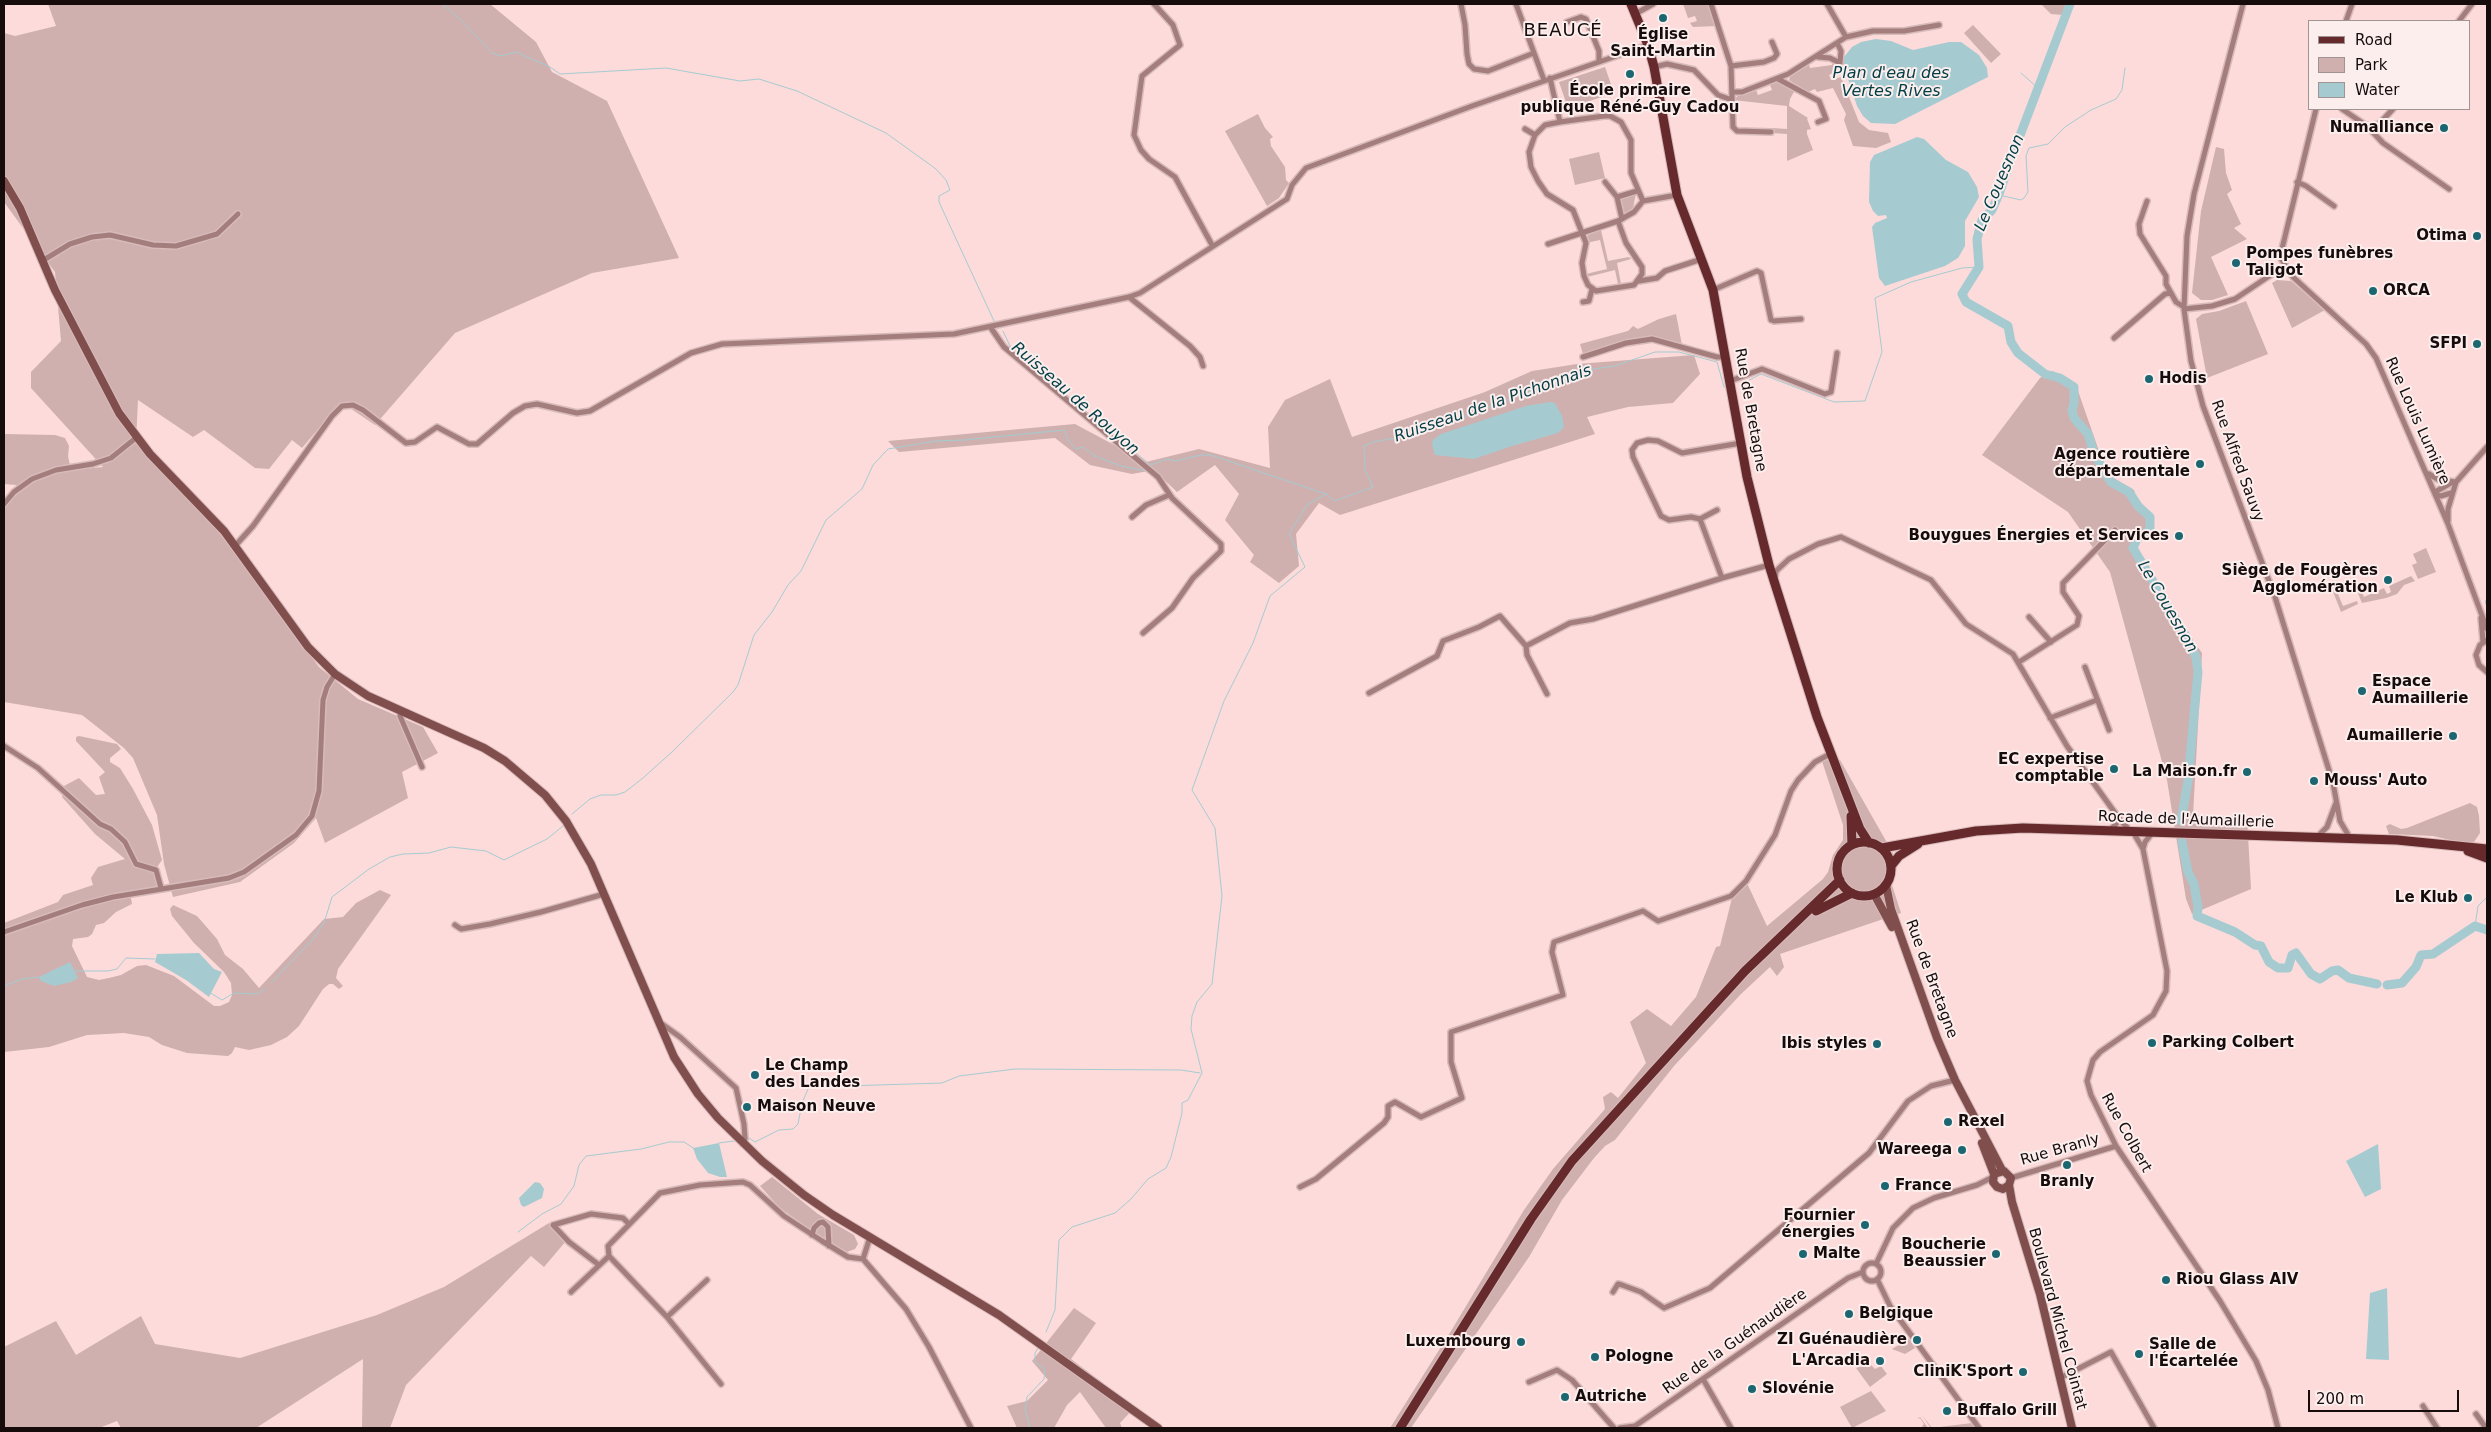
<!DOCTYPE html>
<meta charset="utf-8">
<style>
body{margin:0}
#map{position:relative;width:2491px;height:1432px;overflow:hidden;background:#fcdbda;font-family:"DejaVu Sans",sans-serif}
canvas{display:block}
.frame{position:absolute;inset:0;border:5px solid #160c0c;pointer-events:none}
.legend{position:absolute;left:2308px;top:20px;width:162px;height:90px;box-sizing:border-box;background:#fbeeed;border:1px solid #9f9493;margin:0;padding:6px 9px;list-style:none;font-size:15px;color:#160c0c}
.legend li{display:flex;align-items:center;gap:10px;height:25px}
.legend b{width:25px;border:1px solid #9f9493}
.scale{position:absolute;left:2308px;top:1390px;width:151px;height:22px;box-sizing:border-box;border:2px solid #160c0c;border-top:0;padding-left:6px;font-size:15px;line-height:18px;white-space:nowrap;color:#160c0c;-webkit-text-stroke:4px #fbeeed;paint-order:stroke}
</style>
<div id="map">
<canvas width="2491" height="1432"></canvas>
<div class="frame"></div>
<ul class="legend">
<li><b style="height:6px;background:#662a2c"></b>Road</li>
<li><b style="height:14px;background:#cfb0ae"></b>Park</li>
<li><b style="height:14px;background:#a5cbd1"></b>Water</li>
</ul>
<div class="scale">200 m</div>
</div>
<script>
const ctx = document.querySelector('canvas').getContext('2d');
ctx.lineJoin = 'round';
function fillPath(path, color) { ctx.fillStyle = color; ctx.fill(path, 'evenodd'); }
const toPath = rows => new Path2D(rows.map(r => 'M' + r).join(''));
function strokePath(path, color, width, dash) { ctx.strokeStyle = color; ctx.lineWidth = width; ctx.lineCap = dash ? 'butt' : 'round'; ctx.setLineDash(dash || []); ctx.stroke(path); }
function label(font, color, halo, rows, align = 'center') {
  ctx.font = font + ' "DejaVu Sans",sans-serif'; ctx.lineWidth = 4; ctx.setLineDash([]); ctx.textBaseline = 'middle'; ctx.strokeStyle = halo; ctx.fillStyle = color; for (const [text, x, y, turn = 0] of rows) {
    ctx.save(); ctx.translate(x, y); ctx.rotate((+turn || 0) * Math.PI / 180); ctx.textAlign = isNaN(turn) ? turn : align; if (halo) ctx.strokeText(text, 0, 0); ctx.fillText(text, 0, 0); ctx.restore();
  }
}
fillPath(toPath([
 [48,4,490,4,536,42,552,72,607,101,679,258,592,273,455,333,375,425,341,402,302,448,292,440,269,469,255,468,204,430,193,437,138,400,136,441,209,519,319,667,358,699,423,727,438,753,402,772,408,798,325,843,316,818,294,843,240,882,173,897,164,864,157,815,133,758,124,748,82,715,4,702,4,508,17,492,16,485,4,484,4,434,55,435,65,438,69,446,68,456,71,470,103,467,31,388,31,372,61,341,55,272,4,202,4,33,15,36,56,26],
 [1683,4,1708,4,1717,26,1693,27,1690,23,1697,21,1695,16,1688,18],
 [2041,4,2068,4,2063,15,2051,14],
 [1973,25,2001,54,1991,63,1964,33],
 [1833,62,1838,70,1829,75,1831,80,1841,77,1859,122,1869,130,1888,133,1891,142,1876,148,1853,146,1844,120,1846,114,1833,88,1817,92,1815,89,1808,92,1789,80,1791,75,1809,64,1810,68,1832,65],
 [1605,67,1614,93,1568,108,1559,82],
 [1776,82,1795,90,1790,99,1789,106,1808,118,1807,119,1811,129,1807,130,1807,134,1813,150,1787,161,1787,134,1772,133,1772,128,1787,129,1787,106,1733,100,1739,95,1756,90,1758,95,1772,90,1770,85],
 [1258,114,1265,128,1273,137,1270,139,1271,146,1285,167,1286,180,1289,183,1279,198,1267,206,1225,131],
 [2216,147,2224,149,2226,173,2232,190,2227,194,2241,224,2234,228,2247,239,2211,257,2228,295,2212,300,2201,300,2192,293,2201,211],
 [1599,152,1605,178,1575,185,1569,159],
 [1636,193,1633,208,1626,214,1622,214,1619,198],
 [1601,230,1608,261,1629,257,1631,259,1617,263,1621,284,1618,284,1615,270,1587,277,1586,274,1607,269,1600,240,1586,243,1588,235],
 [2277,280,2291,281,2325,310,2292,328,2272,283],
 [2246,301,2268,354,2207,378,2196,319,2202,314,2219,311],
 [1676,314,1682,345,1658,337,1633,338,1583,354,1580,344,1628,331,1633,326,1638,329,1659,319],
 [1694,355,1700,374,1673,403,1628,407,1587,417,1595,434,1340,515,1319,503,1296,534,1299,566,1279,583,1250,562,1254,555,1225,520,1239,494,1215,465,1177,492,1154,470,1132,474,1090,465,1055,438,899,452,888,441,1075,424,1146,462,1199,449,1270,468,1268,427,1285,400,1330,379,1352,437,1485,392,1532,371,1577,364],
 [2053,371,2077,388,2107,474,2134,490,2139,506,2152,514,2154,533,2133,544,2134,550,2143,562,2143,572,2202,653,2193,815,2247,817,2251,889,2192,914,2186,899,2167,780,2110,572,2068,512,1982,455,2040,378],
 [2426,548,2436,572,2418,579,2412,565,2417,563,2413,554],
 [2411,576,2415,581,2404,585,2397,594,2386,598,2362,603,2354,584,2363,581,2366,586,2360,588,2364,597,2384,588,2387,594,2391,592,2389,586],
 [2335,587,2343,606,2357,601,2358,604,2341,612,2332,589],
 [79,736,117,744,121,749,110,758,110,762,120,768,133,789,152,825,162,860,155,870,158,887,130,893,132,904,116,912,104,923,96,925,92,934,88,937,73,939,72,946,87,977,99,980,109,978,121,975,137,966,146,965,174,976,214,1006,220,1006,229,1002,232,995,231,983,224,972,194,943,172,916,170,909,173,905,197,916,217,939,225,955,243,969,259,988,324,919,343,917,356,903,380,890,391,895,338,969,336,978,343,986,339,989,333,984,329,984,323,989,299,1026,287,1037,271,1045,249,1050,235,1047,232,1053,228,1056,187,1053,162,1045,149,1037,124,1033,87,1035,49,1047,4,1052,4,923,58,902,63,895,93,885,91,878,98,867,125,859,95,834,62,797,64,786,79,778,96,795,105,794,99,777,105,772,76,741,76,737],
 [1820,755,1840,760,1898,862,1892,885,1901,913,1780,954,1784,967,1777,976,1770,967,1741,994,1674,1066,1615,1140,1605,1146,1594,1158,1562,1200,1529,1257,1411,1428,1390,1428,1451,1331,1524,1210,1553,1169,1605,1109,1603,1097,1611,1092,1618,1098,1646,1063,1630,1022,1647,1009,1671,1026,1696,997,1716,947,1720,946,1732,898,1738,893,1746,881,1767,926,1823,879,1828,872,1833,855,1843,840,1843,825],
 [2470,803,2477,807,2479,816,2480,833,2472,845,2433,836,2389,834,2386,826,2390,824,2401,829,2407,828],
 [772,1177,818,1214,854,1235,858,1244,855,1249,847,1252,832,1245,780,1208,760,1186],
 [549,1223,566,1241,544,1267,531,1256,406,1385,390,1428,362,1428,363,1359,256,1428,121,1428,117,1421,99,1428,4,1428,4,1347,56,1321,76,1355,141,1316,155,1344,240,1358,377,1315,444,1287],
 [1074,1308,1096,1323,1071,1359,1135,1407,1120,1423,1122,1428,1106,1428,1080,1392,1067,1405,1054,1428,1017,1428,1007,1406,1027,1401,1048,1380,1032,1361],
 [1909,1339,1915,1348,1905,1354,1892,1349],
 [1870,1364,1875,1369,1881,1366,1887,1374,1870,1387,1856,1368],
 [1871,1391,1886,1411,1852,1428,1840,1407],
 [1922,1415,1932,1428,1972,1423,1975,1428,1924,1428,1922,1426,1924,1424,1920,1418,1917,1419,1920,1417,1928,1428,1930,1427]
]), '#cfb0ae');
fillPath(toPath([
 [1876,39,1891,41,1913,50,1949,42,1961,42,1979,55,1987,68,1988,77,1895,124,1871,123,1863,116,1857,106,1843,64,1844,57,1852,47,1861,42],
 [1917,137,1924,139,1946,160,1968,172,1977,187,1979,197,1965,221,1965,246,1958,258,1945,266,1885,286,1879,278,1872,227,1875,223,1887,218,1886,215,1878,216,1873,211,1869,202,1870,162,1874,155],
 [1550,402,1555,403,1562,416,1564,427,1558,433,1512,446,1474,459,1435,455,1432,445,1433,440,1441,434,1526,406],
 [199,953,214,969,222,972,209,997,186,980,155,962,157,954],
 [70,962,78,978,71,982,54,986,41,981,39,977],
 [719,1143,727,1177,720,1177,708,1173,697,1159,693,1148],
 [2378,1144,2381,1189,2365,1197,2346,1161],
 [535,1182,540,1183,544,1189,542,1198,524,1207,521,1205,519,1198],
 [2387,1288,2389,1360,2366,1359,2370,1293]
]), '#a5cbd1');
strokePath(toPath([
 [442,4,460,19,492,53,501,56,516,52,550,67,560,74,666,68,740,81,759,79,797,91,886,133,936,169,946,180,950,190,939,196,939,202,994,321],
 [2021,73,2038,88],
 [1999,195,2021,200,2024,198,2028,192,2026,156,2029,148,2048,144,2065,127,2091,110,2116,99,2122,90,2125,68],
 [1003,331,1010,346,1124,444,1151,465,1166,459,1175,461,1201,455,1211,455,1326,494,1334,501,1373,487,1365,470,1364,446,1373,442,1406,436,1458,419,1586,370,1615,366,1655,352,1679,352,1717,362,1724,387,1727,387],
 [1742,384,1761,374,1834,402,1865,401,1882,352,1875,298,1911,282,1962,268,1979,267],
 [2487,600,2485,601,2487,607],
 [572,814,590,799,601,795,616,795,625,792,643,778,673,751,733,692,738,685,754,635,772,612,788,585,801,571,826,520,862,489,873,465,888,449,936,441,964,440,1064,430,1068,440,1076,449,1082,447,1095,456,1121,466,1146,471],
 [2475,926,2478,906,2487,897],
 [75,971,108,971,117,969,126,958,155,959],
 [271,983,313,939,324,923,332,897,369,869,390,857,403,854,429,853,451,847,486,851,504,860,547,839,563,826],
 [4,986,22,979,39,977],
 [209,992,222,1000,234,993,257,994,265,989],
 [749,1138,755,1142,779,1130,793,1129,798,1124,802,1103,808,1089,813,1087,942,1083,959,1076,1015,1069,1181,1070,1200,1073],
 [719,1143,734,1141],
 [518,1232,542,1214,561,1204,574,1186,579,1165,586,1156,641,1149,669,1142,684,1142,695,1149],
 [1046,1332,1055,1310,1059,1240,1072,1227,1115,1213,1131,1199,1148,1179,1166,1168,1171,1157,1182,1113,1182,1103,1188,1100,1202,1073,1191,1029,1192,1016,1197,1002,1212,984,1222,896,1215,828,1192,790,1224,701,1253,643,1270,596,1305,567,1289,534,1307,505,1326,494],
 [1030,1428,1025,1410,1027,1397,1044,1379,1045,1370,1035,1362,1035,1353,1038,1348]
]), '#a5cbd1', 1);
strokePath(toPath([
 [2070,4,2008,167,1999,194,1992,210,1982,220,1977,239,1979,267,1962,294,1966,302,2008,326,2011,342,2018,353,2045,374,2060,378,2074,387,2074,404,2072,410,2074,418,2088,434,2094,453,2104,471,2111,482,2129,492,2138,506,2150,517,2150,530,2137,539,2133,548,2187,638,2196,657,2198,672,2188,781,2181,821],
 [2182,842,2188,872,2194,884,2198,907,2197,916,2235,932,2255,945,2261,946,2269,962,2278,968,2288,968,2292,955,2296,953,2311,974,2320,979,2332,971,2338,970,2349,978,2377,984],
 [2387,985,2402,983,2416,967,2421,955,2433,954,2475,926,2487,930]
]), '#a5cbd1', 9);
const street = toPath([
 [1154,4,1173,25,1180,45,1142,76,1134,135,1141,150,1149,159,1175,177,1212,245],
 [1461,4,1465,25,1467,54,1469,64,1474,69,1488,71,1534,53],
 [1516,4,1544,80],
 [1711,4,1731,66,1733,127,1737,131,1771,132],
 [1827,4,1846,37],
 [2243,4,2194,194,2187,236,2184,309,2191,361,2203,406,2275,597,2333,783,2340,821,2350,838],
 [1635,14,1653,4],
 [2346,21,2352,4],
 [2459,21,2472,4],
 [1567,22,1581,17,1586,19,1599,51,1599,61],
 [1818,57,1830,58,1840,63,1841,51,1837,43],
 [1731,66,1764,62,1774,58,1777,54,1772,42],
 [1654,67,1667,64,1694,70,1718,95,1732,100],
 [1550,78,1560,122,1545,125,1535,135,1529,152,1531,167,1538,181,1547,194,1573,210,1586,243,1582,263,1584,276,1588,285,1596,291,1634,285,1642,274,1642,267,1626,243,1618,221],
 [1778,79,1819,101,1826,119,1818,122],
 [1732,92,1742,92,1788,74,1846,37,1873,31,1904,31,1939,25],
 [2316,109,2280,257,2293,277,2366,344,2376,358,2448,524,2487,629],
 [2342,109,2367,126,2383,143,2449,189],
 [1560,122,1604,116,1610,116,1621,122,1631,140,1631,173,1643,201],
 [2367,126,2379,124,2393,109],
 [1525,129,1535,135],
 [1605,182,1617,197],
 [2297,182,2306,186,2334,206],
 [2147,201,2139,224,2140,234,2166,276,2166,284,2176,302,2184,307],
 [1622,219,1617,197,1637,191],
 [1548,244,1618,221,1634,212,1643,201,1677,195],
 [42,261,70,244,92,237,110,235,153,245,176,246,217,234,238,214],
 [1639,281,1657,278,1665,271,1702,259],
 [1713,290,1757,271,1761,273,1771,320,1774,321,1801,319],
 [1129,297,1190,346,1200,357,1203,366],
 [1583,302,1589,301,1592,289],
 [2184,309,2212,306,2235,299,2284,266],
 [991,328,1004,347,1158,477,1172,498,1221,544,1221,551,1193,578,1172,608,1143,633],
 [2114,338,2165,294,2171,293],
 [1583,357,1626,343,1652,339,1717,357,1726,357],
 [1730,381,1762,369,1825,394,1831,392,1837,353],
 [1741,443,1682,453,1658,441,1648,440,1637,443,1632,450,1633,457,1661,516,1669,520,1691,517,1700,519,1722,578,1769,565],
 [2429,474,2439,480,2456,482],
 [2435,492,2451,483],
 [2435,494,2441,496,2451,493],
 [4,504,14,492,32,479,56,470,93,464,111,458,137,437],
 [1132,517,1146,505,1169,495],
 [1700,519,1717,510],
 [2448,521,2448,509,2456,482,2487,447],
 [235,546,253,526,332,416,342,406,353,405,363,410,406,443,415,442,437,427,469,444,477,444,513,413,525,406,537,404,577,413,590,411,691,353,722,344,954,334,1129,297,1140,293,1287,199,1292,185,1306,168,1472,106,1648,45],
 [1775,577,1776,571,1789,559,1818,544,1841,537,1931,580,1966,624,2013,654,2067,746,2118,817],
 [2029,617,2051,642],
 [2481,618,2483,642],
 [2487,640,2480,645,2476,655,2479,665,2487,672],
 [1526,646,1527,655,1547,694],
 [2019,662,2077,625,2079,616,2063,592,2063,583,2115,530],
 [2085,667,2109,730],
 [1369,693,1437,656,1443,641,1479,627,1500,616,1526,646,1570,623,1593,619,1722,578],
 [401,711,400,716,422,767],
 [2050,718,2097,700],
 [4,746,38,768,100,824,111,829,125,842,136,864,156,870,161,888],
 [2110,830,2116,824,2118,817,2130,831],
 [2133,832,2143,849,2145,842,2152,833],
 [2318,836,2327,827,2336,803],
 [2143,849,2167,971,2166,991,2153,1015,2100,1052,2093,1060,2087,1081,2091,1095,2116,1146,2220,1301,2256,1361,2268,1390,2278,1428],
 [455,925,461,929,490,924,541,912,604,894],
 [4,932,82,905,113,897,229,878,244,872,296,835,312,816,319,791,323,700,327,687,335,674],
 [659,1025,662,1024,680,1037,736,1088,744,1124,745,1139,743,1144],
 [2011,1178,2116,1146],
 [1300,1187,1316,1179,1384,1123,1388,1117,1388,1106,1395,1102,1421,1117,1462,1098,1451,1062,1451,1032,1563,995,1552,952,1554,942,1643,911,1658,921,1731,896,1746,881,1775,835,1791,791,1798,780,1815,762,1830,754],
 [812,1235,814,1228,819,1223,823,1222,828,1227,829,1246],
 [870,1237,863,1259,906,1309,929,1347,971,1428],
 '1863 1272a9 9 0 1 1 18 0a9 9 0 1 1-18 0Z',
 [1876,1264,1893,1228,1913,1208,1934,1198,1977,1185,1993,1177],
 [599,1265,569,1242,553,1225,591,1214,623,1218,628,1223],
 [1877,1279,1890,1306,1979,1428],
 [707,1280,667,1317,609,1256,608,1246,660,1193,700,1185,743,1182,750,1185,784,1216,822,1241,848,1257,863,1259],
 [571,1292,609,1256],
 [1613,1292,1618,1284,1622,1285,1641,1292,1664,1308,1710,1288,1869,1153,1908,1101,1931,1086,1955,1080],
 [667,1317,721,1384],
 [2060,1378,2111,1352,2154,1428],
 [1703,1379,1731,1428],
 [1529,1382,1557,1370,1572,1380,1614,1428],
 [2423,1406,2437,1428],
 [2476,1414,2486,1428],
 [1620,1428,1635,1426,1848,1278,1863,1272]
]);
const secondary = toPath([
 [4,181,20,208,55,290,119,413,150,454,224,531,308,647,335,674,368,696,484,748,505,761,545,795,566,821,591,864,674,1057,698,1094,718,1118,762,1161,804,1195,833,1215,999,1315,1158,1428],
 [1886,885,1891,909,1937,1038,1955,1080,2002,1170],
 [1874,894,1892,927],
 [1982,1143,1994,1174],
 [2009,1185,2003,1189,1997,1187,1993,1182,1994,1174,2004,1171,2011,1178,2009,1185,2012,1202,2040,1294,2072,1428]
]);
const primary = toPath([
 [1631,4,1648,45,1654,67,1677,195,1713,290,1747,477,1769,565,1817,717,1860,829,1869,843],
 [1851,816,1852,845],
 '1837 869a27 27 0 1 1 54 0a27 27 0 1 1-54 0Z',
 [1882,848,1976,831,2023,828,2397,840,2487,849],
 [2468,851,2487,858],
 [1891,866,1899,856,1918,844],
 [1816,911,1852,893],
 [1400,1428,1531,1219,1572,1161,1745,971,1840,880]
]);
strokePath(street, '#d7bab9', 8);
strokePath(secondary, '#d7bab9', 10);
strokePath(primary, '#d7bab9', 11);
strokePath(street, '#a37e7d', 5);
strokePath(secondary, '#804e4d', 8);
strokePath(primary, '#662a2c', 9);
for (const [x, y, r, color] of [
 [1663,18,5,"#1c6671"],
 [1630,74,5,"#1c6671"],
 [2444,128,5,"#1c6671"],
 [2477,236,5,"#1c6671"],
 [2236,263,5,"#1c6671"],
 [2373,291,5,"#1c6671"],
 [2477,344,5,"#1c6671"],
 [2149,379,5,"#1c6671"],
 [2200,464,5,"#1c6671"],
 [2179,536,5,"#1c6671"],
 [2388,580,5,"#1c6671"],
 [2362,691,5,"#1c6671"],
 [2453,736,5,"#1c6671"],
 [2114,769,5,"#1c6671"],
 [2247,772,5,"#1c6671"],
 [2314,781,5,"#1c6671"],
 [2468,898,5,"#1c6671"],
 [2152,1043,5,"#1c6671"],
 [1877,1044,5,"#1c6671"],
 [755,1075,5,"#1c6671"],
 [747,1107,5,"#1c6671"],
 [1948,1122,5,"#1c6671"],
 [1962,1150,5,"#1c6671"],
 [2067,1165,5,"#1c6671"],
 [1885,1186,5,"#1c6671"],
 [1865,1225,5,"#1c6671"],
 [1803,1254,5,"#1c6671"],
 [1996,1254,5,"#1c6671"],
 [2166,1280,5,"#1c6671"],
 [1849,1314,5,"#1c6671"],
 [1917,1340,5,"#1c6671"],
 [1521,1342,5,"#1c6671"],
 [2139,1354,5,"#1c6671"],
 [1595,1357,5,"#1c6671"],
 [1880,1361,5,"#1c6671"],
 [2023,1372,5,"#1c6671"],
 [1752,1389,5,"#1c6671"],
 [1565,1397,5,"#1c6671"],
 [1947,1411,5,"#1c6671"]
]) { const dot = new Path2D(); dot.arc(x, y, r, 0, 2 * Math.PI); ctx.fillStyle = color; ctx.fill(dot); strokePath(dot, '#fbeeed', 2); }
label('bold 15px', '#160c0c', '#fbeeed', [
 ["Église",1663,35,"center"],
 ["Saint-Martin",1663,52,"center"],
 ["École primaire",1630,91,"center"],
 ["publique Réné-Guy Cadou",1630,108,"center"],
 ["Numalliance",2434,128],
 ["Otima",2467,236],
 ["Pompes funèbres",2246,254,"left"],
 ["Taligot",2246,271,"left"],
 ["ORCA",2383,291,"left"],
 ["SFPI",2467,344],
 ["Hodis",2159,379,"left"],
 ["Agence routière",2190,455],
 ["départementale",2190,472],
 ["Bouygues Énergies et Services",2169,536],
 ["Siège de Fougères",2378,571],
 ["Agglomération",2378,588],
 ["Espace",2372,682,"left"],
 ["Aumaillerie",2372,699,"left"],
 ["Aumaillerie",2443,736],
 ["EC expertise",2104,760],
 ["comptable",2104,777],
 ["La Maison.fr",2237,772],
 ["Mouss' Auto",2324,781,"left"],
 ["Le Klub",2458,898],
 ["Parking Colbert",2162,1043,"left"],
 ["Ibis styles",1867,1044],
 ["Le Champ",765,1066,"left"],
 ["des Landes",765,1083,"left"],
 ["Maison Neuve",757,1107,"left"],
 ["Rexel",1958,1122,"left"],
 ["Wareega",1952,1150],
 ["Branly",2067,1182,"center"],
 ["France",1895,1186,"left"],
 ["Fournier",1855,1216],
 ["énergies",1855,1233],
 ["Boucherie",1986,1245],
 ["Beaussier",1986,1262],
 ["Malte",1813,1254,"left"],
 ["Riou Glass AIV",2176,1280,"left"],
 ["Belgique",1859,1314,"left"],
 ["ZI Guénaudière",1907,1340],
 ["Luxembourg",1511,1342],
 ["Salle de",2149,1345,"left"],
 ["l'Écartelée",2149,1362,"left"],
 ["Pologne",1605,1357,"left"],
 ["L'Arcadia",1870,1361],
 ["CliniK'Sport",2013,1372],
 ["Slovénie",1762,1389,"left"],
 ["Autriche",1575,1397,"left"],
 ["Buffalo Grill",1957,1411,"left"]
], 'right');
label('15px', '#160c0c', '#fbeeed', [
 ["Rue de Bretagne",1750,410,80],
 ["Rue Louis Lumière",2417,421,66],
 ["Rue Alfred Sauvy",2237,461,70],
 ["Rocade de l'Aumaillerie",2186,820,2],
 ["Rue de Bretagne",1931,979,70],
 ["Rue Colbert",2126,1133,61],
 ["Rue Branly",2060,1150,-16],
 ["Boulevard Michel Cointat",2057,1319,75],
 ["Rue de la Guénaudière",1735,1342,-35]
]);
label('italic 16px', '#023e46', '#fbeeed', [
 ["Plan d'eau des",1891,74],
 ["Vertes Rives",1891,92],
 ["Le Couesnon",2000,183,-67],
 ["Ruisseau de Rouyon",1075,399,41],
 ["Ruisseau de la Pichonnais",1493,404,-19],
 ["Le Couesnon",2167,607,60]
]);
ctx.letterSpacing = '1px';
label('18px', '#160c0c', '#fbeeed', [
 ["BEAUCÉ",1563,31]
]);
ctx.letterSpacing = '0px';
</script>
